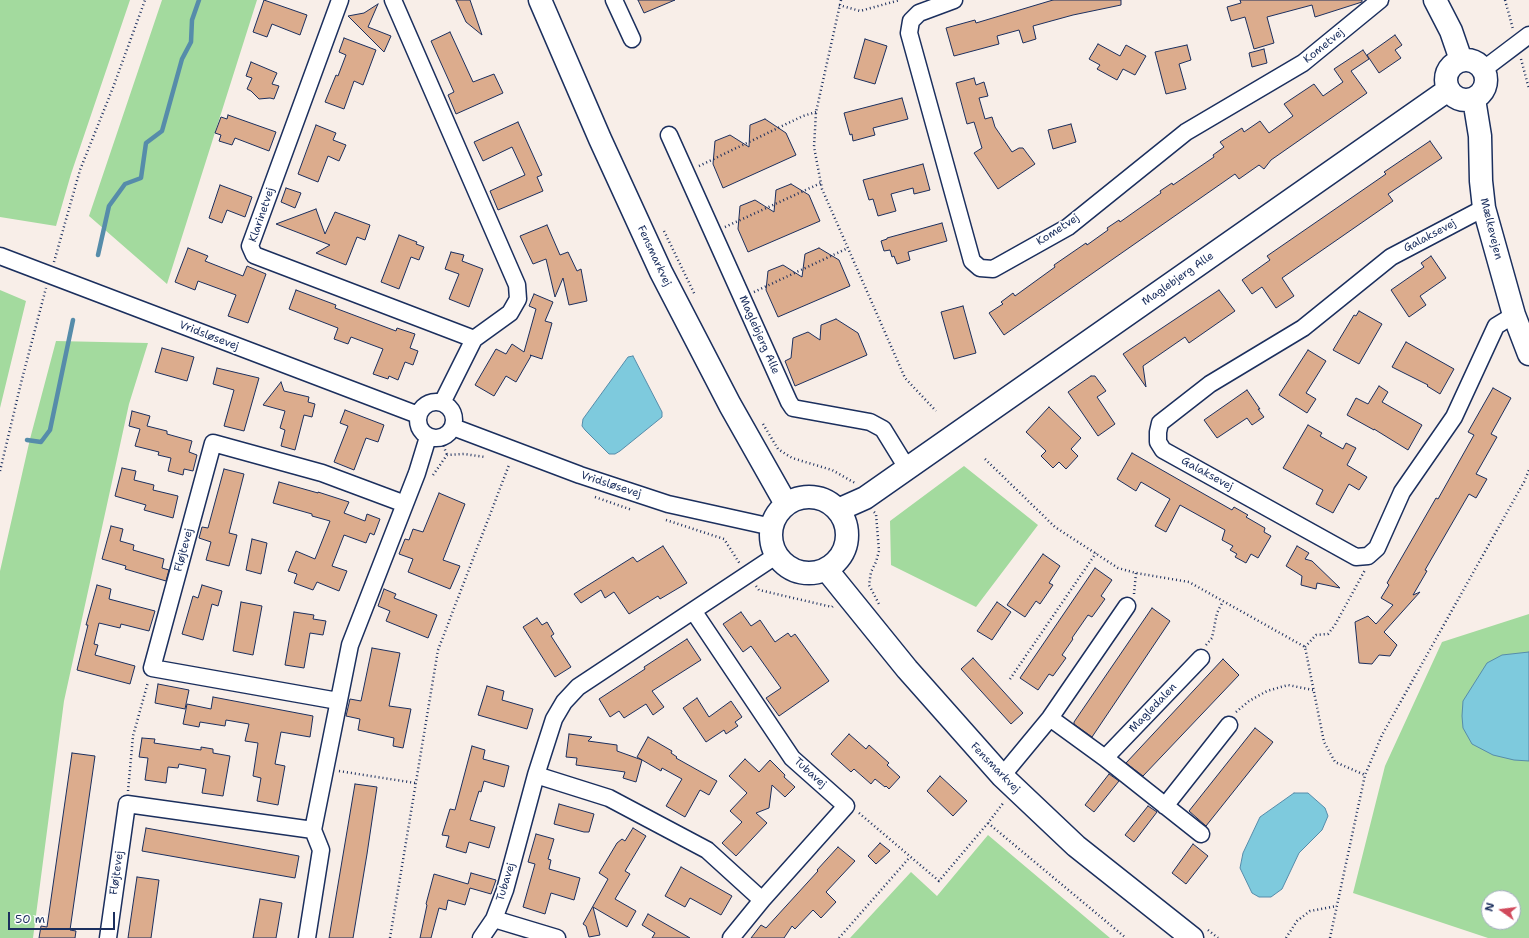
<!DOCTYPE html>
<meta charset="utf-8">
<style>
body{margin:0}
#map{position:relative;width:1529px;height:938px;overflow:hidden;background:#f8eee8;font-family:"Shantell Sans",sans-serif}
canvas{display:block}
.north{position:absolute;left:1481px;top:890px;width:40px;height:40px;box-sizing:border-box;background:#fff;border:1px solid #a4acbf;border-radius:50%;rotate:284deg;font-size:11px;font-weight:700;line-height:16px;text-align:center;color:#1b2f5e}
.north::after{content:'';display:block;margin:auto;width:14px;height:18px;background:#d1495b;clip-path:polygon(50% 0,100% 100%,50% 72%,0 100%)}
.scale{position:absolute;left:8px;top:912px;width:107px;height:18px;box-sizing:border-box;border:2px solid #1b2f5e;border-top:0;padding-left:5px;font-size:12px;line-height:14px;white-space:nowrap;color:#1b2f5e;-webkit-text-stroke:3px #fff;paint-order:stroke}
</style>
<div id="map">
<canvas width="1529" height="938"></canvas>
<div class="north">N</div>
<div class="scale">50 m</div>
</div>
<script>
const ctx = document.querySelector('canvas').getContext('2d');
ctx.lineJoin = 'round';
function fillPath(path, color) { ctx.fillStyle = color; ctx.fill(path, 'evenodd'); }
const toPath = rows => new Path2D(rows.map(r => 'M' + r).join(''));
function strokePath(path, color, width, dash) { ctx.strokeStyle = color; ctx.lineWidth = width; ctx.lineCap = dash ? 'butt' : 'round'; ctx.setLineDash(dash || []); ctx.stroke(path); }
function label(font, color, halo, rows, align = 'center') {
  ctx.font = font + ' "Shantell Sans",sans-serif'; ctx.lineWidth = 3.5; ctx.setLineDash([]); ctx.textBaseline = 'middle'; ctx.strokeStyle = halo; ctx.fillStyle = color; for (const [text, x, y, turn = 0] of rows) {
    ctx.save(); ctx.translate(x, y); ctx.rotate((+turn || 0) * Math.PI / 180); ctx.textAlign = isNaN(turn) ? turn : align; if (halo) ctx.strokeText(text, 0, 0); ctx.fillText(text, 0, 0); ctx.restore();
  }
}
fillPath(toPath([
 [0,0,130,0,71,174,56,226,0,217],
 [162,0,257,0,167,284,89,216],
 [0,290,26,301,0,408],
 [56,341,148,343,129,404,64,701,33,938,0,938,0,571,30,439],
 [964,466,1038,525,976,607,891,565,890,521],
 [1529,614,1529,938,1488,938,1353,893,1385,766,1442,642],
 [1489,898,1513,898,1513,922,1489,922],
 [988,835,1110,938,850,938,911,872,937,896]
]), '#a3da9e');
const water = toPath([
 [633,356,662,412,662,417,620,451,615,454,609,454,585,430,582,426,583,419,628,357,633,356],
 [1529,652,1529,761,1514,760,1493,755,1472,744,1463,728,1462,716,1463,701,1487,663,1502,655,1529,652],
 [1294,793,1308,793,1325,808,1328,816,1322,830,1299,853,1282,889,1271,897,1259,897,1252,893,1240,868,1243,853,1260,817,1294,793]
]);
fillPath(water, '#7ecadd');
strokePath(water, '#568caa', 1);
strokePath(toPath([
 [98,255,109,206,125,184,141,178,146,143,162,131,182,59,191,42,192,20,199,0],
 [27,440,41,442,50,430,73,320]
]), '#568caa', 4.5);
const building = toPath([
 [264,0,307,15,300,35,272,24,267,37,253,32,264,0],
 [456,0,470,0,482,35,466,22,456,0],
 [638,0,675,0,644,13,638,0],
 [1053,0,1121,0,1121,5,1073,15,1033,26,1036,39,1023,43,1019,30,997,36,999,44,954,56,946,28,975,20,976,23,1053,0],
 [1240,0,1362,0,1362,2,1315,17,1312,5,1267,17,1274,43,1254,49,1245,17,1231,21,1227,7,1241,3,1240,0],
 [378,4,368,27,391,36,384,52,348,16,364,13,378,4],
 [450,32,473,82,494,74,503,93,456,114,448,95,454,92,431,41,450,32],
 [1395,35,1402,45,1395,50,1401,58,1379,73,1367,55,1395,35],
 [344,38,376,50,363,85,354,81,344,109,325,102,336,75,338,76,346,55,339,52,344,38],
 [865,39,887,46,875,84,854,78,865,39],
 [1098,44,1120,56,1126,45,1146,56,1135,75,1123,69,1117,80,1097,69,1100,65,1089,59,1098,44],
 [1187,45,1191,60,1179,64,1186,89,1166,94,1155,52,1187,45],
 [1264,49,1267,63,1252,67,1249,53,1264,49],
 [1363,50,1369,59,1351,71,1367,93,1271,160,1264,169,1259,165,1239,179,1235,174,1004,335,989,313,1003,304,1001,302,1013,293,1015,296,1055,267,1054,265,1086,243,1087,245,1108,230,1107,228,1119,220,1120,222,1161,193,1160,191,1172,183,1173,185,1214,157,1213,155,1224,147,1220,142,1242,128,1244,132,1260,121,1269,133,1293,116,1284,104,1314,84,1323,96,1343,82,1334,69,1363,50],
 [251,62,277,73,272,84,279,86,274,99,270,98,259,99,251,91,247,89,252,78,246,76,251,62],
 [974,78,976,85,984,82,988,96,979,98,985,119,992,117,995,127,1012,152,1019,148,1023,148,1035,164,998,189,974,153,982,148,974,122,967,124,956,83,974,78],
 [902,98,908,119,873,128,875,135,853,141,852,134,850,135,844,113,902,98],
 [228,115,276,132,269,151,235,138,232,145,219,141,221,135,215,133,221,117,227,119,228,115],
 [765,119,786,133,796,155,723,188,713,164,715,141,730,135,749,147,750,125,765,119],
 [518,122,542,175,537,177,543,191,498,210,490,191,525,175,512,147,483,161,474,142,518,122],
 [1071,124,1076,142,1053,149,1048,130,1071,124],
 [316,125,336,133,333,140,346,145,339,161,328,156,318,182,298,174,316,125],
 [1430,141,1442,158,1388,194,1393,201,1282,278,1294,296,1276,308,1262,287,1252,294,1242,280,1270,260,1267,256,1386,174,1384,172,1430,141],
 [923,164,930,190,914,194,913,188,891,194,896,211,878,216,873,199,869,200,863,180,923,164],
 [791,184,809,195,820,221,748,252,738,229,740,206,755,200,774,212,776,190,791,184],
 [220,185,252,197,245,217,227,210,222,223,209,218,220,185],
 [286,188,301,193,295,208,281,202,286,188],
 [316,209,325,234,335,212,370,225,365,240,357,237,346,265,316,253,330,245,276,224,316,209],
 [942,223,947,241,908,252,910,260,897,264,894,256,892,257,890,250,884,251,881,241,887,239,887,238,942,223],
 [547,225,560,255,568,252,577,271,581,269,587,301,569,305,563,278,555,297,546,259,533,264,520,236,547,225],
 [399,235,417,242,416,244,424,247,419,260,411,257,399,289,381,282,399,235],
 [188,248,208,256,205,261,243,276,247,266,266,274,248,323,228,316,236,295,198,281,195,290,175,282,188,248],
 [819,248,839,260,850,286,778,317,766,290,768,271,783,265,802,277,805,254,819,248],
 [451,252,464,255,462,261,483,269,469,307,449,299,459,274,445,269,451,252],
 [1431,256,1446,278,1420,296,1426,305,1409,317,1391,290,1424,267,1421,263,1431,256],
 [296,290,336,305,335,308,396,331,397,328,415,334,410,348,418,351,413,365,405,362,398,380,389,376,388,379,373,374,383,349,351,337,348,344,334,339,338,328,289,309,296,290],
 [1219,290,1235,311,1189,343,1185,337,1143,366,1146,387,1123,354,1219,290],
 [534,294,553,302,545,321,552,323,542,359,530,355,531,356,516,382,506,376,494,396,475,385,496,349,506,354,512,344,524,352,536,309,529,306,534,294],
 [963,306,976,353,954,359,941,312,963,306],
 [1359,311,1382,324,1359,364,1333,350,1354,315,1356,316,1359,311],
 [836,319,858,333,867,355,795,386,785,361,791,358,793,338,808,332,820,340,821,325,836,319],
 [1406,342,1454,369,1440,394,1427,386,1428,385,1392,367,1406,342],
 [162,348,194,357,187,381,155,372,162,348],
 [1308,350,1326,361,1306,393,1316,399,1307,413,1279,395,1308,350],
 [217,368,259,378,244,431,224,426,234,390,213,384,217,368],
 [1091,376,1095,376,1106,391,1097,397,1115,424,1098,436,1068,392,1091,376],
 [281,382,284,391,309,397,308,402,315,404,312,417,304,415,295,450,281,446,285,430,280,428,285,411,263,405,281,382],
 [1379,386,1388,392,1382,402,1422,425,1408,450,1374,429,1374,430,1347,415,1356,398,1368,404,1379,386],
 [1493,388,1511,398,1491,434,1497,437,1476,474,1487,479,1476,498,1469,494,1425,570,1427,571,1413,595,1420,592,1384,632,1397,645,1390,656,1379,655,1372,664,1359,663,1355,622,1368,616,1376,624,1393,605,1381,598,1389,585,1387,583,1436,498,1438,499,1474,435,1468,432,1493,388],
 [1247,390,1260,409,1258,409,1264,417,1252,425,1247,418,1217,438,1204,420,1247,390],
 [1049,407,1081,438,1071,449,1078,456,1066,469,1059,462,1053,468,1041,456,1046,451,1026,432,1049,407],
 [345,410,384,425,378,442,366,438,354,470,334,462,348,426,340,423,345,410],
 [132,411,150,416,147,426,167,431,167,434,192,441,189,452,197,455,193,471,184,469,183,475,168,471,171,458,158,455,159,452,135,446,140,429,129,426,132,411],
 [1308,425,1322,433,1320,436,1343,449,1346,443,1356,448,1347,465,1367,477,1359,490,1349,484,1333,513,1316,504,1323,490,1283,468,1308,425],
 [1132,453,1232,510,1234,507,1248,515,1246,517,1265,528,1264,532,1271,536,1258,558,1251,554,1246,563,1235,557,1237,554,1230,550,1233,546,1222,540,1225,530,1180,505,1166,532,1155,526,1170,499,1141,482,1136,491,1117,479,1132,453],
 [122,468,136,471,134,480,154,485,153,490,178,496,173,518,144,510,146,505,115,496,122,468],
 [224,469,244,474,229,533,237,535,229,566,206,560,211,542,199,538,202,527,208,528,224,469],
 [279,482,318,493,318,492,349,502,344,513,365,521,367,514,380,519,374,535,370,533,366,543,344,535,332,566,347,571,339,591,317,582,313,590,294,583,297,574,288,571,296,551,315,559,330,521,312,516,312,514,273,503,279,482],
 [439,493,465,504,443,560,460,566,450,589,408,572,413,559,399,554,405,539,409,540,413,529,423,532,439,493],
 [111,526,123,529,120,541,134,545,133,550,164,559,162,568,169,570,166,581,125,569,126,566,102,559,111,526],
 [252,539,267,543,261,574,246,570,252,539],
 [663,546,687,583,660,599,658,596,629,614,614,592,605,598,601,590,581,603,574,594,633,557,637,562,663,546],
 [1297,546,1309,553,1305,559,1312,561,1340,588,1317,583,1316,589,1301,585,1302,576,1286,566,1297,546],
 [1043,554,1060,566,1049,583,1053,585,1040,604,1036,601,1025,617,1007,605,1043,554],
 [1095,568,1112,580,1101,596,1105,599,1092,617,1088,615,1072,638,1073,639,1062,655,1066,658,1053,676,1049,674,1038,690,1020,678,1095,568],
 [97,585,111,589,109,599,155,611,149,631,121,624,120,628,99,623,94,644,98,645,95,655,135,666,130,684,77,670,88,625,86,625,97,585],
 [202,585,222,591,218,606,212,604,203,640,182,634,193,596,198,598,202,585],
 [384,589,396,594,394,598,437,615,428,638,386,621,390,611,378,606,384,589],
 [241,602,262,606,253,655,233,651,241,602],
 [997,602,1011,612,992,640,977,631,997,602],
 [1152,608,1170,621,1092,737,1074,724,1074,722,1152,608],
 [294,612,314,615,313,619,326,621,323,635,310,633,304,668,285,665,294,612],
 [741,612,751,626,760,620,775,642,788,633,791,637,795,634,829,681,779,716,766,698,781,688,751,646,743,652,723,624,741,612],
 [537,618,542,625,547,622,554,634,551,636,571,667,555,677,523,627,537,618],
 [687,639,701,660,652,691,664,707,653,715,646,704,624,718,619,711,610,717,599,699,645,669,644,667,687,639],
 [372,648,400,653,389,706,411,709,403,748,393,746,394,738,358,730,360,719,346,716,350,699,361,701,372,648],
 [973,658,1023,713,1011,724,961,669,973,658],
 [1223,659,1239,675,1143,776,1126,763,1223,659],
 [158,684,189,690,185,709,155,703,158,684],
 [487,686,504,691,502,700,533,709,527,729,478,715,487,686],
 [213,697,313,716,310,737,281,732,275,764,285,766,278,805,257,801,261,778,253,776,258,743,245,741,249,724,226,720,225,726,200,722,199,727,183,724,187,704,211,709,213,697],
 [697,698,709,717,731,701,742,717,735,722,738,726,726,734,724,730,706,742,683,708,697,698],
 [1255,728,1273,742,1206,826,1189,811,1255,728],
 [569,734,592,737,588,741,617,745,617,751,642,760,636,782,623,778,625,772,576,765,577,758,566,757,569,734],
 [849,734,866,749,869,745,889,763,887,765,900,777,889,789,886,786,885,787,875,779,871,784,854,769,851,772,831,754,849,734],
 [648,737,672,751,671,753,677,757,676,758,717,781,709,795,700,790,685,817,666,806,682,779,662,768,661,771,637,757,648,737],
 [142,738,155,739,154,743,201,750,201,747,213,749,213,753,230,756,223,796,202,793,206,769,179,764,178,768,168,767,166,783,145,780,148,758,139,757,142,738],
 [472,746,485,750,483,759,509,766,504,787,484,781,481,792,479,791,470,820,495,827,489,848,469,842,466,853,446,847,449,836,442,835,450,809,455,810,472,746],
 [72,753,95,756,70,930,76,931,75,938,39,938,41,926,47,927,72,753],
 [745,759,759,772,770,760,785,775,784,777,795,787,785,797,772,785,769,808,756,813,767,823,736,856,722,843,742,822,730,811,747,793,729,776,745,759],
 [1109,774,1119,781,1094,812,1085,805,1109,774],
 [940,776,967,801,953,816,927,791,940,776],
 [355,784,377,787,367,854,353,938,329,938,355,784],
 [559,804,594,814,589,832,584,832,554,824,559,804],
 [1148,806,1157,812,1134,842,1125,835,1148,806],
 [146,828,299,856,295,878,142,851,146,828],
 [633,828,646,836,625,871,630,874,615,899,636,911,627,927,593,907,600,935,589,937,586,926,583,924,608,879,599,873,617,843,622,839,625,841,633,828],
 [536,834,554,839,548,859,551,860,549,869,580,878,574,900,551,893,545,914,523,907,535,864,528,862,536,834],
 [880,843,890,851,876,864,868,856,880,843],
 [1193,844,1208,856,1186,884,1172,873,1193,844],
 [838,847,855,861,826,892,836,902,821,918,813,910,795,929,792,926,784,938,751,938,761,925,766,928,818,871,817,870,838,847],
 [681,867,732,896,721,915,690,898,685,907,665,896,681,867],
 [471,873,496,880,491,894,470,888,465,905,448,900,446,910,439,908,431,938,420,938,427,905,426,904,434,874,468,884,471,873],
 [137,877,159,880,151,938,128,938,137,877],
 [260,899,282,903,276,938,253,938,260,899],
 [648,914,690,938,652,938,655,933,642,925,648,914]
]);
fillPath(building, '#dcac8d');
strokePath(building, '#1b2f5e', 1);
const street = toPath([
 [340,0,250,246,254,255,474,339],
 [393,0,517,285,518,299,510,313,474,339,442,403],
 [614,0,632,39],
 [954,0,919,13,911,21,909,33,972,261,980,268,993,269,1068,227,1186,132,1303,63,1380,0],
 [1484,69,1529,35],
 [669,135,789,402,793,408,870,422,883,429,907,468],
 [1484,208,1391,257,1303,328,1210,384,1160,423,1158,432,1158,442,1163,450,1356,557,1368,556,1377,548,1402,492,1454,417,1496,326,1514,315],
 [0,256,418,415],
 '418 420a18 18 0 1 1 36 0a18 18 0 1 1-36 0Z',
 [453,427,580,475,668,504,763,525,774,523],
 [694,612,792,758,846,806,762,900,731,938],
 [338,701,152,668,213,443,322,473,405,504],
 [1050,718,1105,758,1201,834],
 [1105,758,1201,658],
 [536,775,609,798,707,850,762,900],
 [1002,776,1050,718,1127,606],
 [1165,806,1229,725],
 [494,919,557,938],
 [108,938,127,804,313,830],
 [307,938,321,850,313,830,350,645,417,473,428,437],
 [481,938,494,919,505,890,536,775,554,719,564,702,578,687,777,555]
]);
const secondary = toPath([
 [540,0,600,139,661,272,730,405,786,504],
 [1435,0,1451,31,1461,60],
 '1446 80a20 20 0 1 1 40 0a20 20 0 1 1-40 0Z',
 [1474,99,1480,136,1481,181,1484,208,1514,315,1529,354],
 '771 535a38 38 0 1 1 76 0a38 38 0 1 1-76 0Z',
 [838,510,865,498,1448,90],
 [826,569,907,669,1002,776,1076,846,1192,938]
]);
strokePath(street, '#1b2f5e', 19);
strokePath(secondary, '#1b2f5e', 25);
strokePath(toPath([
 [841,0,816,112,814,147,822,189,905,378,936,411],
 [1505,0,1513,29],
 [839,5,860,11,900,0],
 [1521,59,1529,89],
 [699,166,803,116,816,112],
 [725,227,821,183],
 [664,231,695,295],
 [54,262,80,170,114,85,145,0],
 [754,292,848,248],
 [763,424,778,449,792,458,832,470,855,483],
 [442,442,447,455],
 [985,459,1055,527,1118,568,1136,573,1189,582,1305,647,1324,742,1335,762,1365,775],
 [0,471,21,383,46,288],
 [433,475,447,455,464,454,485,457],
 [595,497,632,510],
 [874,512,876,514,879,551,876,562,871,572,869,585,880,606],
 [666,520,724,539,740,564],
 [756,586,759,590,832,607,834,605],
 [1134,594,1136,573],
 [1206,645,1212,638,1217,613,1223,601],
 [1305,647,1316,635,1328,634,1335,625,1365,570],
 [1010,679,1096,553],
 [1236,712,1249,701,1267,691,1288,685,1313,690],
 [339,771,415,783],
 [128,791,133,736,148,682],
 [859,813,939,881,988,823,1004,802],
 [988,823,1126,938],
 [1208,930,1218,938],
 [390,938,438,650,509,465],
 [839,938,910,857],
 [1286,938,1297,921,1310,911,1337,906],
 [1330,938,1365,775,1382,735,1524,482,1529,470]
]), '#1b2f5e', 2.5, [1, 3]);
strokePath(street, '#fff', 16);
strokePath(secondary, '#fff', 22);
label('11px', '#1b2f5e', '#fff', [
 ["Kometvej",1324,46,-39],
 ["Klarinetvej",262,215,-71],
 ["Mælkevejen",1491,229,76],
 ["Kometvej",1058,230,-33],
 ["Galaksevej",1430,236,-28],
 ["Fensmarkvej",654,256,65],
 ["Maglebjerg Alle",1178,279,-35],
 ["Maglebjerg Alle",759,335,66],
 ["Vridsløsevej",209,336,21],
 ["Galaksevej",1207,474,29],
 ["Vridsløsevej",611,485,18],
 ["Fløjtevej",184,550,-75],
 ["Magledalen",1153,708,-46],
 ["Fensmarkvej",995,768,46],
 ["Tubavej",810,773,42],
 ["Fløjtevej",117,873,-82],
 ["Tubavej",506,882,-73]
]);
</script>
